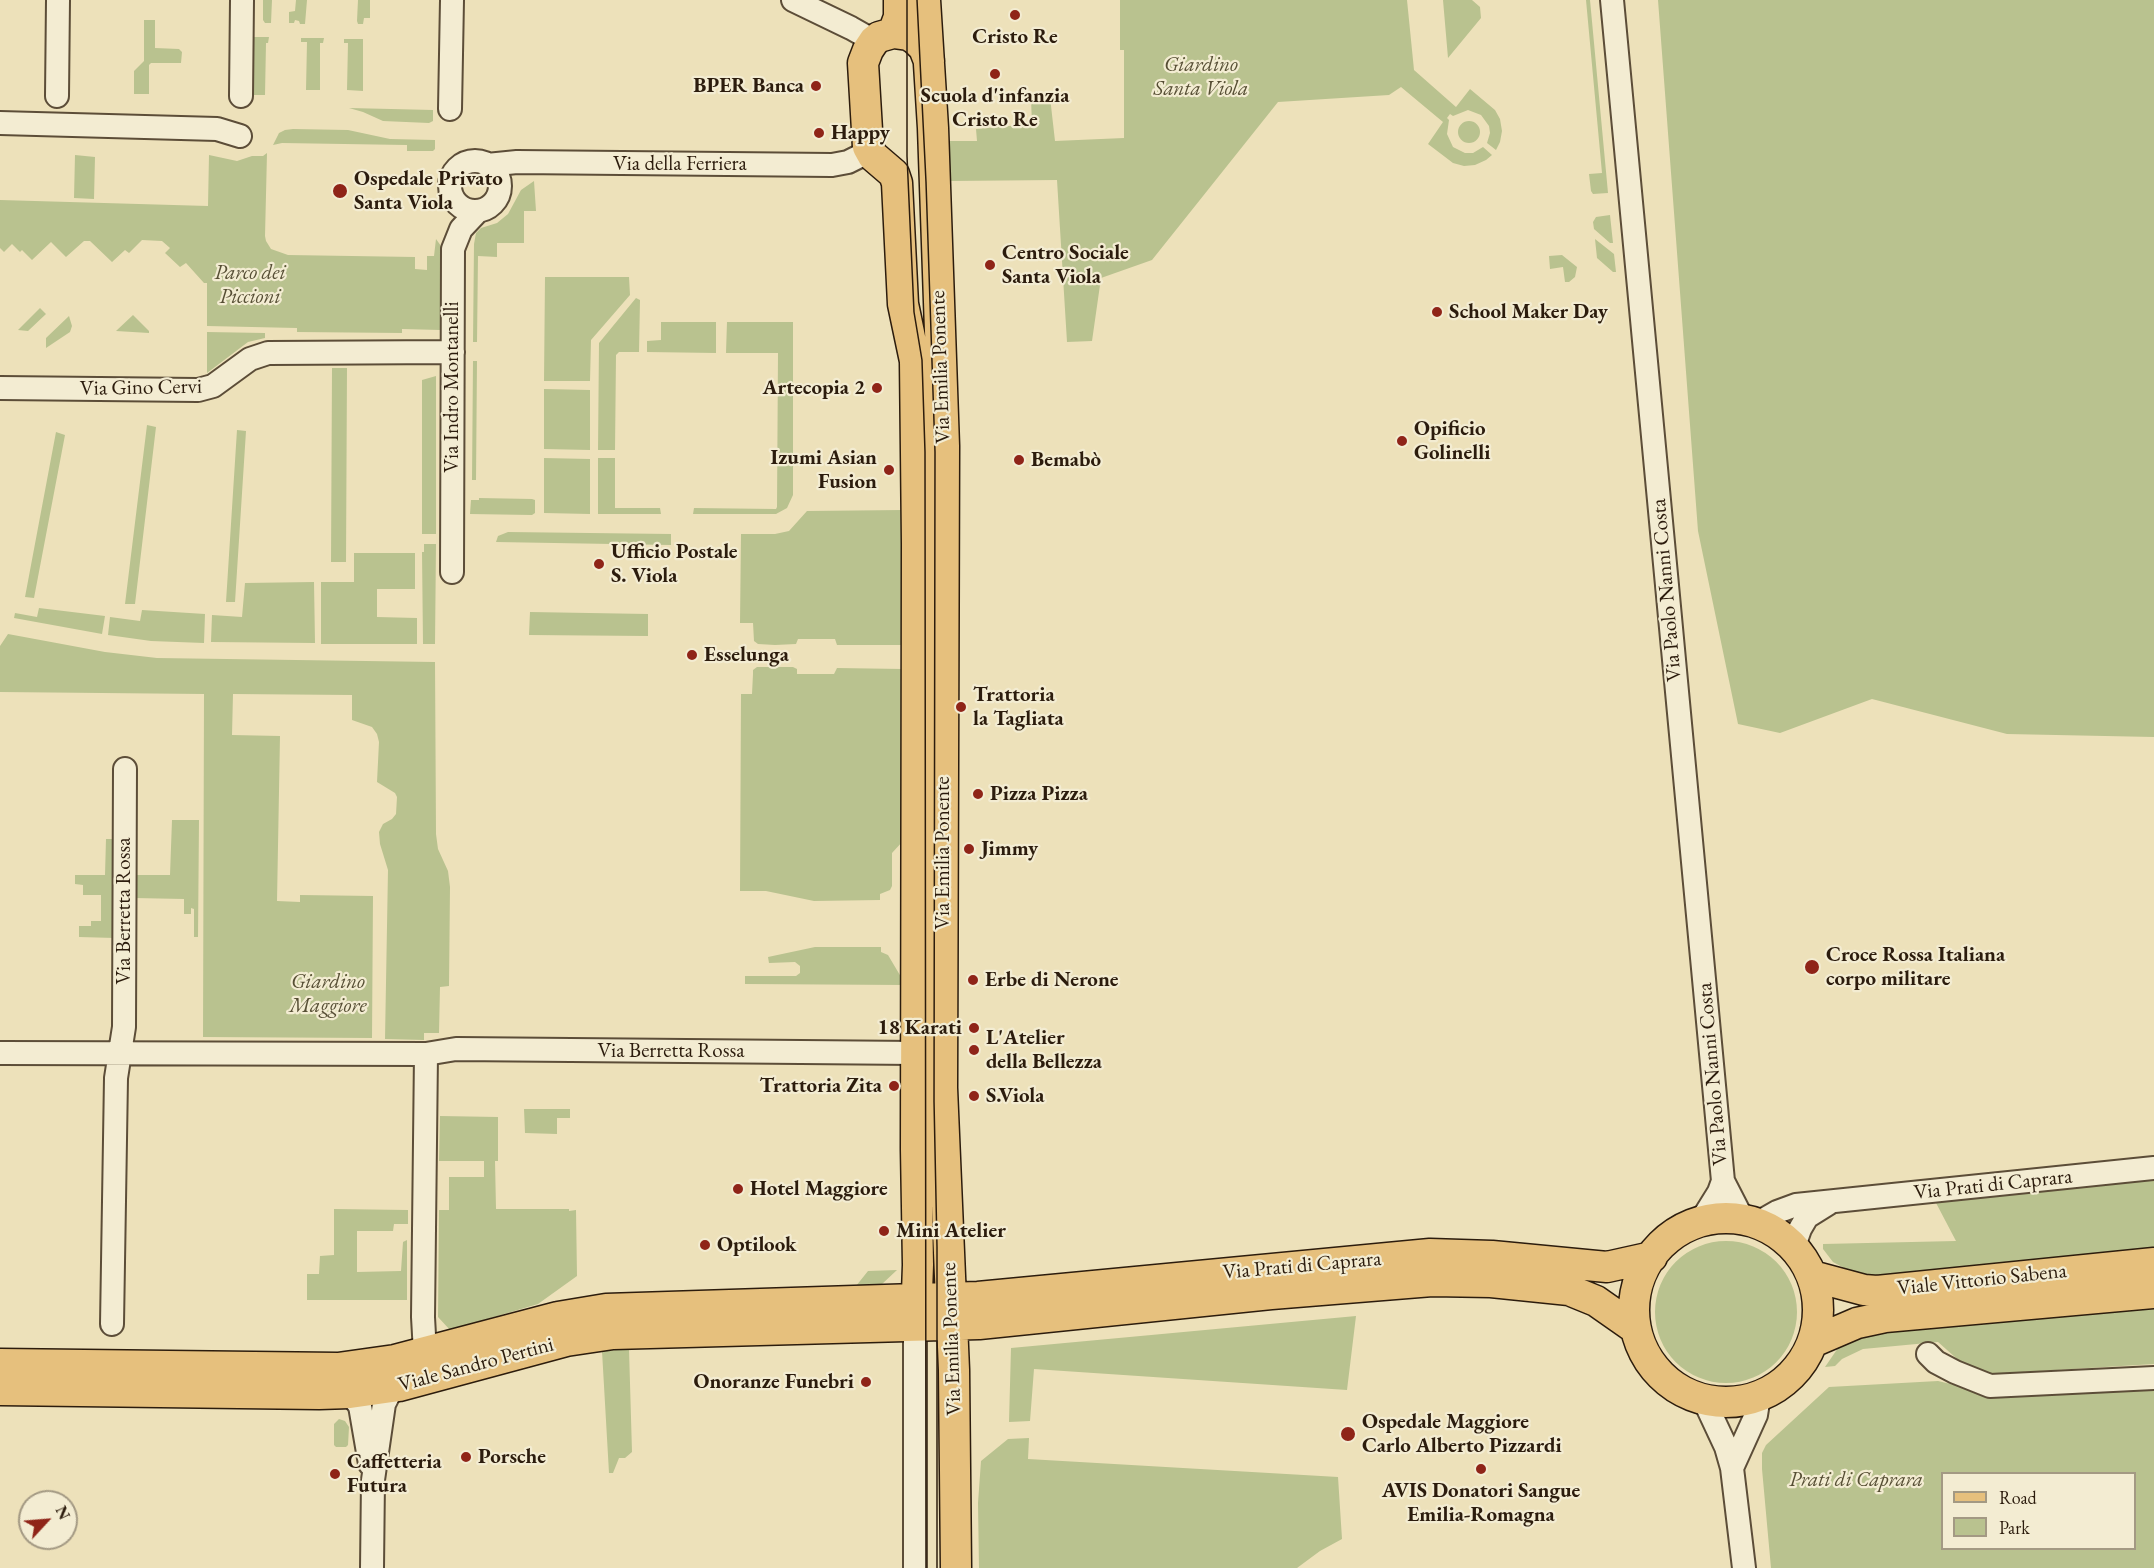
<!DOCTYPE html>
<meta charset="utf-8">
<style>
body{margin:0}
#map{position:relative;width:2154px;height:1568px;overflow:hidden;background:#ede1ba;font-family:"EB Garamond",serif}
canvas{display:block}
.legend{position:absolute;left:1941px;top:1472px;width:195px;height:78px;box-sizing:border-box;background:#f3ecd2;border:2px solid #a39983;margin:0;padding:8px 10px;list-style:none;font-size:18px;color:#2c1c0d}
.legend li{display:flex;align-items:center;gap:12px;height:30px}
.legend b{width:30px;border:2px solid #a39983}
.north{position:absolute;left:18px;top:1490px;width:60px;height:60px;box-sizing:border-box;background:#f3ecd2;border:2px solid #a39983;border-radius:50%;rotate:64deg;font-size:16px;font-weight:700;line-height:24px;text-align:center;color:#2c1c0d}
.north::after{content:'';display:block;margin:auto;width:21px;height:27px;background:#8f2418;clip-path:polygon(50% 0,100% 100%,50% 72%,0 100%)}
</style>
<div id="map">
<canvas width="2154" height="1568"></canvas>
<ul class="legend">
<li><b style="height:8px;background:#e6c07d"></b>Road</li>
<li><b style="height:16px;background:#b9c28f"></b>Park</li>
</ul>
<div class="north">N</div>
</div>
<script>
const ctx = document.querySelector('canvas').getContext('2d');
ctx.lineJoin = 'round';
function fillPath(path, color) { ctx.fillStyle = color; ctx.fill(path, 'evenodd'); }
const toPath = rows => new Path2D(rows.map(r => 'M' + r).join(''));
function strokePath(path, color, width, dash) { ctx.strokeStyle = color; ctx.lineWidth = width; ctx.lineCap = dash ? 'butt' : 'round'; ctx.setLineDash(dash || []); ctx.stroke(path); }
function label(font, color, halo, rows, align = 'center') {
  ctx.font = font + ' "EB Garamond",serif'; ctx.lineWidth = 4.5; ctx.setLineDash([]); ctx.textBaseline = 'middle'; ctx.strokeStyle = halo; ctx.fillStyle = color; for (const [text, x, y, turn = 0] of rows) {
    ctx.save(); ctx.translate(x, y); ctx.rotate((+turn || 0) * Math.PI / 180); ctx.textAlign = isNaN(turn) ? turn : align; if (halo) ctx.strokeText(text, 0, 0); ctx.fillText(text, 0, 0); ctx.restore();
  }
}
fillPath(toPath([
 [263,0,272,0,271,23,265,23,263,20],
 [296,0,307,0,305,24,300,24,299,21,295,20,294,23,289,23,289,12,295,11],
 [358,0,370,0,370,18,364,18,363,24,358,24,357,21],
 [1120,0,1407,0,1414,70,1456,107,1470,89,1495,110,1500,119,1502,131,1500,142,1496,150,1487,143,1490,133,1489,126,1481,115,1468,110,1453,116,1450,114,1447,118,1449,120,1447,134,1453,147,1465,153,1473,153,1483,147,1492,155,1486,160,1475,165,1464,166,1453,163,1428,144,1443,122,1401,87,1389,95,1278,102,1152,260,1101,278,1092,341,1067,342,1057,180,949,181,947,141,977,141,976,129,1032,124,1031,99,1050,97,1055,141,1124,138,1124,50,1120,50],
 [1443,0,1472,0,1480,7,1481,18,1448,58],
 [1586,0,1590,0,1608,193,1593,194,1591,191,1589,174,1602,173],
 [1658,0,2154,0,2154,737,2007,734,1872,699,1780,733,1738,724,1698,531],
 [144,20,155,20,155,48,179,49,182,52,181,63,151,63,149,65,149,94,134,94,134,71,144,61],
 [252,37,269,37,268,43,266,43,265,95,251,95],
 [301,38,324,38,323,43,320,43,320,90,306,90,307,42,301,42],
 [344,39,363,39,363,91,347,90,348,43,344,43],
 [349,108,433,110,433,121,429,123,383,121,363,112],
 '1458 132a11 11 0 1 1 22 0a11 11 0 1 1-22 0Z',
 [293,129,348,130,390,139,435,140,435,149,433,151,407,151,407,145,282,143,273,145,279,133,285,130],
 [267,153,265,236,266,241,271,249,288,255,415,257,415,269,427,270,427,256,434,256,436,239,441,246,440,330,402,329,402,333,297,332,297,328,207,326,207,283,204,283,186,263,180,267,165,253,170,248,162,241,142,240,129,253,125,250,112,262,90,241,84,241,66,257,51,242,32,260,22,250,20,252,12,244,4,252,0,248,0,200,208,206,209,155,237,161,252,156,263,156],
 [75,155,95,157,94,199,74,198],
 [534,181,536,211,524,211,524,243,497,243,497,257,478,256,477,342,473,342,474,244,476,233,481,228,497,223,508,214,521,190],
 [1610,215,1613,243,1610,243,1594,229,1593,222,1596,217],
 [1595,239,1614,254,1616,272,1613,272,1597,258],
 [1562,255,1577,267,1575,277,1569,282,1565,282,1563,267,1550,269,1549,256],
 [545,277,629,277,630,295,591,340,590,381,544,381],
 [636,298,640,300,639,352,619,352,616,355,615,450,598,450,599,343],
 [40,308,46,314,28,331,18,330],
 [133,315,149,331,149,333,116,331],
 [69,316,72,326,70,332,46,348,46,338],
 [661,322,716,322,716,353,647,352,647,341,661,340],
 [727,322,793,322,793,495,787,508,776,514,693,514,694,508,776,509,777,507,778,353,726,353],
 [207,332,265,333,265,338,248,342,207,373],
 [473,361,477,361,476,480,472,480],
 [332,368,347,368,346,562,331,562],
 [436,376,436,534,422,534,422,380],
 [544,389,590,390,590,450,544,449],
 [147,425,156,427,135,604,125,604],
 [237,430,246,431,235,602,226,602],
 [56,432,65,435,34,598,25,597],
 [544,458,590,459,590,514,544,513],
 [598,458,615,458,615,508,660,508,661,514,598,514],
 [479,498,532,499,535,500,535,513,532,515,470,514,471,500,479,500],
 [903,510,903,645,837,645,835,639,798,639,796,644,775,645,758,644,754,641,753,623,740,623,741,534,775,534,789,531,807,511],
 [508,532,671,534,671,545,496,542,498,536],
 [424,544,436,544,435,644,423,644,422,552,424,552],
 [354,553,415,553,415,589,377,589,377,617,417,618,417,644,321,644,321,582,354,582],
 [314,582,315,643,211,642,212,615,242,617,245,583],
 [39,608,105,616,102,634,14,618,15,613,37,617],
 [142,610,205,614,204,643,151,641,108,635,110,617,140,621],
 [530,612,648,614,648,636,529,635],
 [8,634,105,652,157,658,435,662,436,834,438,849,448,871,450,887,449,986,440,987,439,1033,424,1033,424,1040,385,1039,388,870,380,844,379,832,383,824,392,819,396,814,397,797,395,793,377,782,379,742,377,734,372,727,352,720,352,695,233,694,232,735,280,736,277,901,300,902,300,895,373,896,372,1038,203,1037,204,694,0,692,0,646],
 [757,667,793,667,797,669,797,674,834,674,837,668,903,669,903,841,892,853,892,886,890,890,880,894,880,900,814,901,766,891,740,891,741,694,752,694,753,674,753,670],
 [172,820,199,820,198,937,194,937,194,909,191,908,191,914,184,914,184,899,134,898,134,875,170,875],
 [106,839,115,839,115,938,79,937,79,926,91,926,91,921,101,921,101,895,83,895,83,885,75,884,75,875,105,875],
 [815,947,881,947,881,952,888,955,904,982,904,985,745,984,745,976,796,976,800,973,800,966,795,962,769,963,768,957],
 [524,1109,570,1109,570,1118,557,1118,557,1134,525,1133],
 [440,1116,498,1117,498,1161,495,1161,496,1209,569,1209,569,1211,576,1210,577,1276,538,1304,450,1330,438,1317,439,1210,449,1210,449,1177,484,1177,484,1161,439,1161],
 [2154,1176,2154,1250,1904,1275,1861,1277,1833,1262,1823,1249,1823,1244,1956,1241,1935,1201],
 [334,1209,408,1210,408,1224,394,1224,393,1231,357,1231,357,1272,401,1271,403,1242,407,1240,407,1300,307,1300,307,1274,319,1274,320,1256,334,1255],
 '1655 1312a71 71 0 1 1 142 0a71 71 0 1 1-142 0Z',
 [897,1270,881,1285,856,1286,868,1271],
 [2154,1304,2154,1364,1990,1374,1964,1365,1938,1342,1863,1349,1842,1359,1835,1366,1825,1367,1838,1348,1859,1335],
 [1356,1316,1347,1390,1034,1369,1030,1421,1009,1422,1011,1348],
 [629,1349,632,1452,625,1458,619,1458,613,1473,609,1473,602,1351],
 [1938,1381,1992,1394,2154,1387,2154,1568,1771,1568,1762,1469,1762,1453,1766,1445,1829,1387],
 [1942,1474,2134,1474,2134,1548,1942,1548],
 [339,1419,345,1421,349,1427,348,1445,346,1447,336,1447,334,1445,334,1424],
 [1029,1438,1028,1459,1338,1477,1342,1539,1320,1551,1297,1568,979,1568,978,1503,981,1461,1008,1439]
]), '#b9c28f');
const minor = toPath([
 [793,0,851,28,874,41],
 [1612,0,1723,1181,1743,1220],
 [57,96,58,0],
 [241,96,242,0],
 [450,109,452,0],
 [0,123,217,129,240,136],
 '450 186a25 25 0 1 1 50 0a25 25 0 1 1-50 0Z',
 [487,165,517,162,832,165,848,162,870,151],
 [0,388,198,390,213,386,250,359,268,353,453,352],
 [452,572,453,249,461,229,478,211],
 [0,1053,426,1054],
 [1701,1221,1719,1192,1723,1181],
 [1756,1224,1777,1212,1796,1205,2154,1168],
 [1793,1249,1800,1229,1807,1217,1831,1202],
 [112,1324,116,1078,124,1027,125,769],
 [425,1353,423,1317,426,1054,456,1049,916,1053],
 [1928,1354,1936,1362,1955,1372,1990,1386,2154,1378],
 [350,1393,360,1406,370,1464],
 [1704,1400,1726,1447,1732,1468,1744,1568],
 [1732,1468,1756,1415,1759,1396],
 [372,1568,373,1480,384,1404,392,1388],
 [915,1568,915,1326]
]);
const major = toPath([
 [925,0,933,128,944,446,942,1088,954,1370,956,1568],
 [893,33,899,17,899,0],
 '1634 1310a92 92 0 1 1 184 0a92 92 0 1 1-184 0Z',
 [1812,1276,1864,1290,1877,1291,2154,1263],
 [916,1320,918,1265,916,1149,917,544,915,361,903,304,897,183,894,174,873,156,868,147,863,63,868,50,874,41,879,37,893,33,908,35,915,39,924,48,929,61],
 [1815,1341,1857,1323,1885,1317,2154,1293],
 [0,1364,338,1368,395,1360,558,1317,606,1309,978,1297,1430,1254,1492,1256,1607,1267,1652,1257],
 [0,1390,319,1394,350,1393,399,1386,566,1341,613,1334,979,1324,1271,1294,1432,1281,1491,1282,1569,1290,1596,1301,1636,1329]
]);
strokePath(minor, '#5c4d38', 26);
strokePath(major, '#2c1c0d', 33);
strokePath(minor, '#f3ecd2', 22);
strokePath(major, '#e6c07d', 30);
strokePath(toPath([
 [907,0,907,156,914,312,922,360,925,452,926,1568],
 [917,0,926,182,935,452,934,1101,937,1247,937,1568]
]), '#2c1c0d', 1.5);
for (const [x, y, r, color] of [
 [1015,15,6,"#8f2418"],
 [995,74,6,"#8f2418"],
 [816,86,6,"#8f2418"],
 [819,133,6,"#8f2418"],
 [340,191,8,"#8f2418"],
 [990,265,6,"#8f2418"],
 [1437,312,6,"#8f2418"],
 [877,388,6,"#8f2418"],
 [1402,441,6,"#8f2418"],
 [1019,460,6,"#8f2418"],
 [889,470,6,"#8f2418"],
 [599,564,6,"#8f2418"],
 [692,655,6,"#8f2418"],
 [961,707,6,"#8f2418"],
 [978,794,6,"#8f2418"],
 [969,849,6,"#8f2418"],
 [1812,967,8,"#8f2418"],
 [973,980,6,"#8f2418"],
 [974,1028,6,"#8f2418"],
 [974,1050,6,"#8f2418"],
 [894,1086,6,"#8f2418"],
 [974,1096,6,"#8f2418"],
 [738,1189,6,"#8f2418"],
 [884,1231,6,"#8f2418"],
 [705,1245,6,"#8f2418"],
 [866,1382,6,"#8f2418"],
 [1348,1434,8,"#8f2418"],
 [466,1457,6,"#8f2418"],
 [1481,1469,6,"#8f2418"],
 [335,1474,6,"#8f2418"]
]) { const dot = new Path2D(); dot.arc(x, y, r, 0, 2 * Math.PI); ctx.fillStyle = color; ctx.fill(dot); strokePath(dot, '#f3ecd2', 2); }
label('bold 21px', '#2c1c0d', '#f3ecd2', [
 ["Cristo Re",1015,37,"center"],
 ["BPER Banca",804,86,"right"],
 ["Scuola d'infanzia",995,96,"center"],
 ["Cristo Re",995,120,"center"],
 ["Happy",831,133],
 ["Ospedale Privato",354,179],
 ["Santa Viola",354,203],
 ["Centro Sociale",1002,253],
 ["Santa Viola",1002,277],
 ["School Maker Day",1449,312],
 ["Artecopia 2",865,388,"right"],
 ["Opificio",1414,429],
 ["Golinelli",1414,453],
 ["Izumi Asian",877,458,"right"],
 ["Fusion",877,482,"right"],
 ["Bemabò",1031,460],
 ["Ufficio Postale",611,552],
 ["S. Viola",611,576],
 ["Esselunga",704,655],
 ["Trattoria",973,695],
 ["la Tagliata",973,719],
 ["Pizza Pizza",990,794],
 ["Jimmy",981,849],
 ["Croce Rossa Italiana",1826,955],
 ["corpo militare",1826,979],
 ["Erbe di Nerone",985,980],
 ["18 Karati",962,1028,"right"],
 ["L'Atelier",986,1038],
 ["della Bellezza",986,1062],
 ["Trattoria Zita",882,1086,"right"],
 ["S.Viola",986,1096],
 ["Hotel Maggiore",750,1189],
 ["Mini Atelier",896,1231],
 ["Optilook",717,1245],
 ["Onoranze Funebri",854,1382,"right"],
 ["Ospedale Maggiore",1362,1422],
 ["Carlo Alberto Pizzardi",1362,1446],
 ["Porsche",478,1457],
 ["Caffetteria",347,1462],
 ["Futura",347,1486],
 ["AVIS Donatori Sangue",1481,1491,"center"],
 ["Emilia-Romagna",1481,1515,"center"]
], 'left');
label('italic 21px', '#564e34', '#f3ecd2', [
 ["Giardino",1201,65],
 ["Santa Viola",1201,89],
 ["Parco dei",250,273],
 ["Piccioni",250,297],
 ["Giardino",328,982],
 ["Maggiore",328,1006],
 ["Prati di Caprara",1856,1480]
]);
label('21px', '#2c1c0d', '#f3ecd2', [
 ["Via della Ferriera",680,164],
 ["Via Emilia Ponente",941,367,-92],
 ["Via Indro Montanelli",452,387,-90],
 ["Via Gino Cervi",141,388,-1],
 ["Via Paolo Nanni Costa",1667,590,-95],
 ["Via Emilia Ponente",943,853,-90],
 ["Via Berretta Rossa",124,911,-90],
 ["Via Berretta Rossa",671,1051],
 ["Via Paolo Nanni Costa",1713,1074,-95],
 ["Via Prati di Caprara",1993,1185,-6],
 ["Via Prati di Caprara",1302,1266,-5],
 ["Viale Vittorio Sabena",1982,1280,-6],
 ["Via Emilia Ponente",952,1339,-92],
 ["Viale Sandro Pertini",476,1365,-15]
]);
</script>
